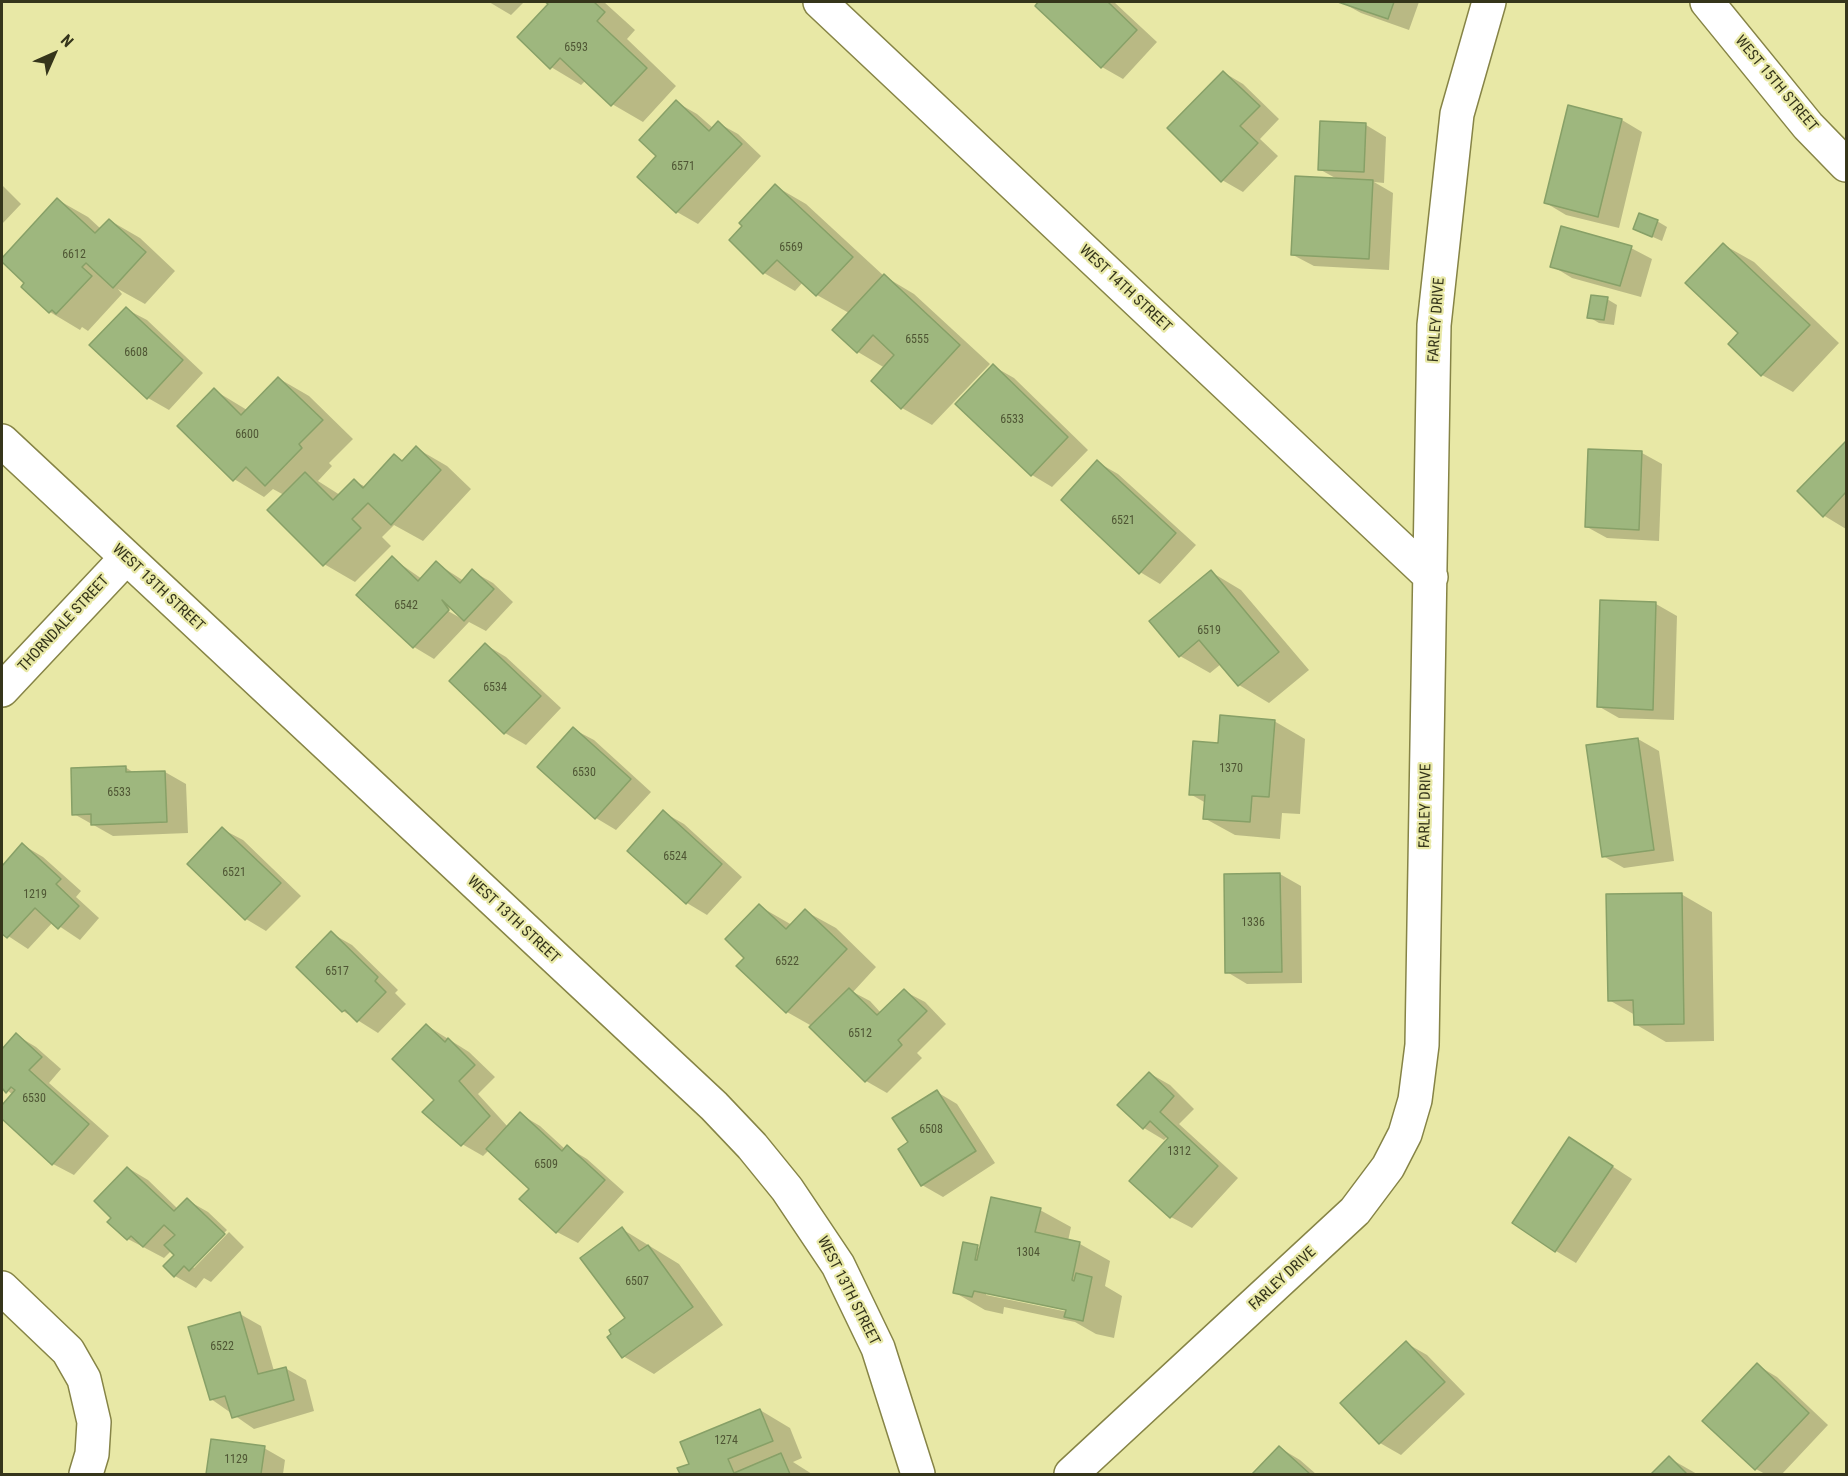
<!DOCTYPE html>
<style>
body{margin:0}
#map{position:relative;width:1848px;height:1476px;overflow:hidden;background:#e8e8a6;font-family:"Roboto Condensed",sans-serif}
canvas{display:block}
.frame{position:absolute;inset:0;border:3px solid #35351b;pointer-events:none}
.north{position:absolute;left:24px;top:24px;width:60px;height:60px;-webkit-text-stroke:4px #e8e8a6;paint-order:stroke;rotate:45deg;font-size:16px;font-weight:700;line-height:24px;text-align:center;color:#35351b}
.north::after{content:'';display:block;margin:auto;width:21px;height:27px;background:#35351b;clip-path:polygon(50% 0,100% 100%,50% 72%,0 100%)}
</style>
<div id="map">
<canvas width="1848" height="1476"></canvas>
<div class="frame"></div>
<div class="north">N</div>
</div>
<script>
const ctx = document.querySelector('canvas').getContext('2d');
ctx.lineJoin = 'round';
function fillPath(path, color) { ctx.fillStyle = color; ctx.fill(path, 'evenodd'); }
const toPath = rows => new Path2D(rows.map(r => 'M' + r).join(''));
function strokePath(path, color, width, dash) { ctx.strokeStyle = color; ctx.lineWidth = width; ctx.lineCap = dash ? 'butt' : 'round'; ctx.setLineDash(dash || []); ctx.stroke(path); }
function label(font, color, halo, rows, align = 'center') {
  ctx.font = font + ' "Roboto Condensed",sans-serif'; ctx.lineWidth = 4.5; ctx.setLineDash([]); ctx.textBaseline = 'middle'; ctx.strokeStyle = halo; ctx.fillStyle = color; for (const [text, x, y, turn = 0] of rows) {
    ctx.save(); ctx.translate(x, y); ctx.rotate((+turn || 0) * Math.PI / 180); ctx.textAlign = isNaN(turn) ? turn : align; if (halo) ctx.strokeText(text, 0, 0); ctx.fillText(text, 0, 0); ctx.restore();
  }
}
fillPath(toPath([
 [489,2,524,2,511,15],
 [547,2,604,2,635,30,627,39,676,86,643,122,612,104,586,80,581,85,551,67,550,4],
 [1041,2,1114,2,1157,42,1123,79,1102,67,1037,6],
 [1341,2,1419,2,1409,30,1361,13],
 [1223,72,1243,84,1279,119,1260,139,1278,156,1243,192,1222,180],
 [676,102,697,114,713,128,718,123,738,134,761,156,698,224,677,212,639,177,658,156],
 [1622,120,1642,132,1619,228,1566,215,1546,203],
 [1366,125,1386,137,1384,183,1374,182,1393,193,1389,270,1314,266,1293,255,1339,180,1319,169],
 [2,185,21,204,2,224],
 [775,186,806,204,884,276,914,294,990,364,932,425,902,408,885,368,858,352,849,313,817,295,803,282,795,291,764,273,731,240],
 [58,200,88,217,101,229,109,220,140,238,175,271,145,304,118,289,122,294,88,331,82,327,80,330,50,312,26,283,2,260],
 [1657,221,1667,227,1662,241,1635,229],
 [1724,245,1754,262,1839,343,1793,392,1762,375,1740,333],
 [1631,248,1652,259,1641,297,1572,278,1552,266],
 [1607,299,1617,305,1614,325,1599,323,1589,317],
 [126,309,147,320,203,373,169,410,148,398,91,345],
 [993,366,1014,378,1088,450,1052,487,1032,475],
 [278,378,309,396,353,439,329,463,332,466,318,481,340,495,354,481,366,487,394,456,403,462,416,448,447,466,471,489,423,541,394,525,382,537,391,546,355,582,324,564,284,495,273,489,264,497,234,479,214,390,247,410],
 [1846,443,1846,529,1823,515,1799,491],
 [1642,453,1662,464,1659,541,1607,538,1587,527],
 [1097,462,1118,474,1196,545,1160,584,1140,572],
 [392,558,422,579,436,563,464,581,472,571,493,583,513,602,486,631,469,622,434,659,414,647,358,595],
 [443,605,459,614,464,620,441,607],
 [1211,572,1241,590,1309,670,1269,703,1239,685,1221,664,1210,673,1180,656],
 [1602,602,1656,604,1677,616,1674,720,1619,718,1598,706],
 [486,645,506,657,561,708,526,745,505,733],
 [1274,721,1305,739,1300,814,1282,813,1280,839,1235,835,1204,818,1206,803,1190,794,1220,744],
 [573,729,594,740,651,792,616,830,596,818],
 [1638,739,1659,751,1674,861,1624,868,1603,856],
 [125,767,136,774,165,772,186,784,188,833,113,836,74,814],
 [663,812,684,824,742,877,707,915,687,903],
 [222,829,243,840,301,896,266,931,246,919,189,864],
 [23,845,43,857,81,891,76,897,99,918,80,940,53,922,28,949,2,932,2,869],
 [1280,874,1301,886,1302,983,1247,984,1227,972,1225,876],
 [1681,894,1712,912,1714,1041,1666,1042,1635,1024,1635,1015,1609,1000],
 [759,906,792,925,805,911,836,928,876,967,853,992,870,1001,881,1013,904,991,925,1002,946,1024,917,1053,922,1058,887,1093,866,1081,810,1025,787,1012,746,958],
 [331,933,352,945,398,990,395,993,406,1004,378,1033,343,1011],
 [426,1025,469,1052,495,1077,478,1094,508,1127,520,1114,540,1126,565,1149,567,1147,587,1159,624,1192,578,1243,557,1232,522,1199,531,1189,489,1150,483,1156,462,1144,436,1100],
 [16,1035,36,1047,61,1069,49,1083,109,1136,74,1175,53,1164,2,1117,2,1107,13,1095,2,1086,2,1051],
 [1149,1073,1170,1085,1194,1109,1179,1124,1238,1178,1192,1228,1171,1217,1170,1138,1168,1136,1164,1140,1144,1128],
 [937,1092,957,1104,995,1163,943,1197,922,1185,910,1143],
 [1570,1139,1632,1179,1576,1263,1556,1251],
 [128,1168,148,1180,178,1209,187,1200,208,1212,227,1230,192,1266,194,1268,229,1232,244,1247,211,1282,204,1278,196,1288,175,1276,176,1254,172,1250,164,1258,128,1239,113,1218],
 [1040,1210,1071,1227,1068,1241,1080,1244,1110,1261,1105,1286,1122,1296,1114,1338,1096,1334,1075,1322,1004,1307,1003,1314,985,1310,954,1292,977,1247,981,1249],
 [986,1292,1073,1310,1073,1313,986,1295],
 [622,1229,679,1264,723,1325,654,1374,623,1356,627,1318],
 [240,1314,261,1326,274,1371,285,1368,306,1380,314,1411,254,1429,211,1399],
 [1406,1343,1427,1355,1465,1394,1401,1455,1380,1443,1342,1403],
 [1757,1365,1777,1377,1828,1425,1782,1474,1765,1474,1756,1469],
 [760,1410,790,1428,802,1458,793,1462,812,1474,681,1474,679,1469,691,1465],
 [213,1441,264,1448,285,1460,283,1474,208,1474],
 [1280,1448,1300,1460,1316,1474,1254,1474],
 [1669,1458,1697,1474,1653,1474]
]), '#0003');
const building = toPath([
 [545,2,594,2,605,12,597,21,647,68,611,106,560,58,550,69,517,37,548,4,545,2],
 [1038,2,1108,2,1137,30,1101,68,1035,6,1038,2],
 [1338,2,1394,2,1388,19,1338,2],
 [1223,71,1260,106,1240,126,1258,143,1221,182,1167,128,1223,71],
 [676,100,709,131,718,121,742,144,676,213,637,177,656,156,639,140,676,100],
 [1568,105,1622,119,1598,217,1544,203,1568,105],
 [1320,121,1366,123,1364,172,1318,170,1320,121],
 [1295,176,1373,180,1369,259,1291,255,1295,176],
 [775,184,853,257,816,296,777,260,763,274,729,240,742,226,739,223,775,184],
 [57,198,95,233,109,219,146,252,113,288,86,263,82,267,92,276,56,314,52,310,49,313,21,287,24,283,2,262,2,258,57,198],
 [1639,213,1658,220,1652,237,1633,229,1639,213],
 [1561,226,1632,246,1620,286,1550,267,1561,226],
 [1723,243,1810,325,1761,376,1728,344,1738,333,1685,283,1723,243],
 [884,274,960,345,901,409,871,381,894,355,873,335,857,353,832,330,884,274],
 [1591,295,1608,297,1604,320,1587,318,1591,295],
 [126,307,183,360,147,399,89,345,126,307],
 [993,364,1068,437,1031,476,955,404,993,364],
 [278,377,323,420,299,444,302,448,265,486,246,467,233,481,177,426,214,388,241,415,278,377],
 [1846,441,1846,492,1823,517,1797,491,1846,441],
 [416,446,441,470,391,525,368,503,352,519,361,528,323,566,267,510,305,472,333,500,354,479,363,488,394,454,402,461,416,446],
 [1588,449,1642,451,1639,530,1585,527,1588,449],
 [1097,460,1176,533,1139,574,1061,500,1097,460],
 [392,556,418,581,436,561,460,583,472,569,494,589,464,621,442,600,449,610,413,648,356,595,392,556],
 [1211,570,1279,652,1238,686,1199,640,1179,657,1149,621,1211,570],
 [1600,600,1656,602,1653,710,1597,707,1600,600],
 [485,643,541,696,504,734,449,681,485,643],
 [1220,715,1275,720,1269,797,1252,796,1250,822,1203,819,1205,795,1189,795,1193,741,1218,743,1220,715],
 [573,727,631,779,595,819,537,767,573,727],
 [1638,738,1654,850,1602,857,1586,745,1638,738],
 [126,766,126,772,165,771,167,822,91,825,91,814,72,815,71,768,126,766],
 [663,810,722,864,686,904,627,851,663,810],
 [222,827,281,883,245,920,187,864,222,827],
 [22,843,61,879,56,884,79,906,58,929,35,908,7,938,2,934,2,866,22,843],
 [1280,873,1282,972,1225,973,1224,874,1280,873],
 [1682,893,1684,1024,1634,1025,1633,1000,1608,1001,1606,894,1682,893],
 [759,904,786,929,805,909,847,949,786,1013,736,966,744,958,725,939,759,904],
 [331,931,378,977,375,981,386,992,357,1022,345,1010,342,1012,296,967,331,931],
 [849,988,877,1015,904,989,927,1011,898,1040,902,1045,865,1082,809,1027,849,988],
 [426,1024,445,1042,448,1038,475,1065,459,1081,490,1116,461,1146,422,1112,434,1100,392,1059,426,1024],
 [16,1033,42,1057,29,1070,89,1124,52,1165,2,1119,2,1105,15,1090,11,1087,6,1093,2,1088,2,1049,16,1033],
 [1149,1072,1174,1096,1160,1112,1218,1166,1170,1218,1129,1181,1168,1138,1150,1121,1143,1129,1117,1105,1149,1072],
 [937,1090,976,1151,921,1186,898,1149,908,1142,892,1118,937,1090],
 [520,1112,562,1151,567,1145,605,1180,556,1233,519,1199,529,1189,486,1149,520,1112],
 [1569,1137,1613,1166,1555,1252,1512,1223,1569,1137],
 [127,1167,174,1211,187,1198,225,1234,189,1271,184,1266,174,1277,163,1266,174,1255,164,1245,175,1235,164,1225,143,1247,131,1236,127,1240,107,1222,111,1218,94,1201,127,1167],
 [991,1197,1041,1208,1035,1232,1080,1242,1072,1280,1074,1281,1076,1273,1092,1277,1083,1321,1064,1317,1066,1310,974,1291,972,1297,953,1293,963,1242,978,1245,975,1260,977,1260,991,1197],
 [622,1227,639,1251,648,1245,693,1307,622,1358,607,1337,611,1334,609,1330,625,1318,580,1258,622,1227],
 [240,1312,258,1374,286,1367,294,1400,232,1418,225,1396,210,1400,188,1327,240,1312],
 [1406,1341,1445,1382,1379,1444,1340,1403,1406,1341],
 [1757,1363,1809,1413,1755,1470,1702,1421,1757,1363],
 [760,1409,773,1441,728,1459,734,1473,781,1453,790,1474,680,1474,677,1468,689,1464,680,1442,760,1409],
 [211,1439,265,1446,261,1474,206,1474,211,1439],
 [1279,1446,1310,1474,1252,1474,1279,1446],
 [1669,1456,1687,1474,1651,1474,1669,1456]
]);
fillPath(building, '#9eb77e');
strokePath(building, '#87a067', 1.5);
const minor = toPath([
 [820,2,1431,577],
 [1707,2,1808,126,1846,165],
 [2,441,714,1106,752,1146,787,1189,838,1265,878,1348,918,1474],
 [2,690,126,558],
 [2,1288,68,1351,84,1379,94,1422,92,1454,86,1474],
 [1071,1474,1355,1211,1388,1167,1405,1134,1415,1100,1422,1045,1434,325,1457,114,1489,2]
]);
strokePath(minor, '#868446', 36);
strokePath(minor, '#fff', 33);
label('12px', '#4f5634', null, [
 ["6593",576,48],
 ["6571",683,167],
 ["6569",791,248],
 ["6612",74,255],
 ["6555",917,340],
 ["6608",136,353],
 ["6533",1012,420],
 ["6600",247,435],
 ["6521",1123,521],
 ["6542",406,606],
 ["6519",1209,631],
 ["6534",495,688],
 ["1370",1231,769],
 ["6530",584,773],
 ["6533",119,793],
 ["6524",675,857],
 ["6521",234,873],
 ["1219",35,895],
 ["1336",1253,923],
 ["6522",787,962],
 ["6517",337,972],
 ["6512",860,1034],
 ["6530",34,1099],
 ["6508",931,1130],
 ["1312",1179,1152],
 ["6509",546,1165],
 ["1304",1028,1253],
 ["6507",637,1282],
 ["6522",222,1347],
 ["1274",726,1441],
 ["1129",236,1460]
]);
label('15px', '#35351b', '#e8e8a6', [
 ["WEST 15TH STREET",1776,84,50],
 ["WEST 14TH STREET",1125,289,43],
 ["FARLEY DRIVE",1437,320,-86],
 ["WEST 13TH STREET",158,588,43],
 ["THORNDALE STREET",64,624,-47],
 ["FARLEY DRIVE",1426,806,-89],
 ["WEST 13TH STREET",513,920,43],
 ["FARLEY DRIVE",1283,1279,-43],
 ["WEST 13TH STREET",848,1291,63]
]);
</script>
